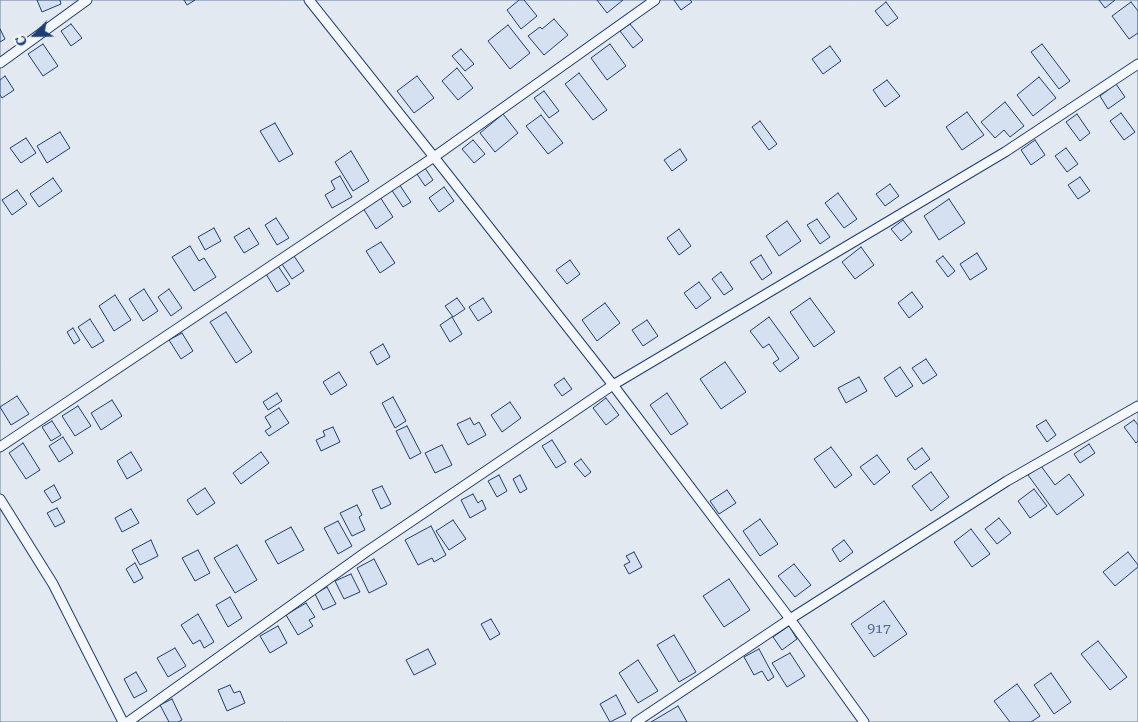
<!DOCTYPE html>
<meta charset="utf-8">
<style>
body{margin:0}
#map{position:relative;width:1138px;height:722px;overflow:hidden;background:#f4f7fb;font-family:"Roboto Serif",serif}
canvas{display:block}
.north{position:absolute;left:10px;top:10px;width:50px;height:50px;-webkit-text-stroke:4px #f4f7fb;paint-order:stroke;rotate:247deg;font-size:14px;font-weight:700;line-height:20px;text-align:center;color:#1d3f73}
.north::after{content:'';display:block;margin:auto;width:18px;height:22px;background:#1d3f73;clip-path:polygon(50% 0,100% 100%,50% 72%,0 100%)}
</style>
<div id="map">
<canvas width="1138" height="722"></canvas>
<div class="north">С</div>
</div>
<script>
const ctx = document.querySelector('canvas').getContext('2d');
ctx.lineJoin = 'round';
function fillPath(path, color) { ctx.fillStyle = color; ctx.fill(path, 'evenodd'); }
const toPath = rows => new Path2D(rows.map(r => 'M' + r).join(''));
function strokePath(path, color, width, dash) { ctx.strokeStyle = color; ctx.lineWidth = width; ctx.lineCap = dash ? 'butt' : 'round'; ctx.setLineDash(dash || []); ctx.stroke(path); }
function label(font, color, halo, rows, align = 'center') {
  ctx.font = font + ' "Roboto Serif",serif'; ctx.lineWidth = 4; ctx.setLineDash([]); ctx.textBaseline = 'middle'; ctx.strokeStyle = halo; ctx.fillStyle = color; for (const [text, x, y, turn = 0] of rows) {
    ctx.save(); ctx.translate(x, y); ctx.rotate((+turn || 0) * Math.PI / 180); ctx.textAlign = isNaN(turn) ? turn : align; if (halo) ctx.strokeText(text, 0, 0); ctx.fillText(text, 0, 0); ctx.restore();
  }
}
const green = toPath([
 [0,0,1138,0,1138,722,0,722,0,0]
]);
fillPath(green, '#e3e9f0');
strokePath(green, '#687fa3', 1);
const building = toPath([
 [37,0,60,0,61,4,42,12,37,0],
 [184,0,195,0,187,5,184,0],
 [519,0,524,0,537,16,521,29,507,10,519,0],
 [597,0,623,0,607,13,597,0],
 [674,0,690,0,692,2,681,10,674,0],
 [1099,0,1115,0,1105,8,1099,0],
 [886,2,898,18,887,26,875,11,886,2],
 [1131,2,1138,11,1138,33,1129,39,1112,16,1131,2],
 [554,19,568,35,544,55,528,36,540,27,542,29,554,19],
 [71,24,82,38,71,46,61,31,71,24],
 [630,24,643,40,633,48,620,31,630,24],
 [508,25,530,53,510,69,488,41,508,25],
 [0,29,5,39,0,42,0,29],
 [43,44,58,66,43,76,28,54,43,44],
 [610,44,626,66,607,80,591,58,610,44],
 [1042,44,1070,81,1059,89,1031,52,1042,44],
 [830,46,841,61,823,74,812,59,830,46],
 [461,49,474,64,465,71,452,56,461,49],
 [457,68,473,88,458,100,442,81,457,68],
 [579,73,607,110,593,120,565,84,579,73],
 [5,76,14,90,2,98,0,95,0,80,5,76],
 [417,76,434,98,414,113,397,91,417,76],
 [1039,77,1056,98,1033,116,1017,95,1039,77],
 [887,80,900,96,885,107,873,90,887,80],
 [1116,84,1125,97,1108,109,1100,96,1116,84],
 [544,91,559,111,549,118,534,98,544,91],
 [1005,102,1024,126,1010,137,1004,130,995,138,981,122,1005,102],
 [967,112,984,135,962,150,946,127,967,112],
 [1121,113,1135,132,1124,140,1110,121,1121,113],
 [503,114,518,133,495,152,480,133,503,114],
 [1077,114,1090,133,1080,141,1066,122,1077,114],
 [541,115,563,143,548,154,526,126,541,115],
 [760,121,777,144,769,150,752,127,760,121],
 [275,123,293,154,279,162,260,131,275,123],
 [60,132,70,148,47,163,37,146,60,132],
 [26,138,36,153,21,163,10,148,26,138],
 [473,140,485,154,474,163,462,149,473,140],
 [1035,140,1045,155,1031,165,1021,150,1035,140],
 [1066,148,1078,164,1067,172,1055,156,1066,148],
 [680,149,687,160,672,171,664,160,680,149],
 [351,151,369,181,353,191,335,162,351,151],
 [425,168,433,180,425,186,417,174,425,168],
 [340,176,352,197,332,208,325,195,335,189,331,181,340,176],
 [1080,177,1090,191,1078,199,1068,185,1080,177],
 [53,178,62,191,39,207,30,194,53,178],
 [399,184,411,202,403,207,391,189,399,184],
 [890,184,899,196,885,206,876,194,890,184],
 [444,187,454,201,439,212,429,198,444,187],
 [17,190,27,204,12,215,2,200,17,190],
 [838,193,857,219,844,228,825,203,838,193],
 [380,197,393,217,376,229,363,208,380,197],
 [949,199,965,223,939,240,924,216,949,199],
 [276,218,289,238,277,245,265,225,276,218],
 [817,219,830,237,820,244,807,225,817,219],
 [903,220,912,232,901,241,891,229,903,220],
 [787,221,801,241,779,256,766,236,787,221],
 [214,228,221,241,205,250,198,237,214,228],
 [249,228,259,244,244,253,234,237,249,228],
 [679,229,691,246,679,255,667,238,679,229],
 [381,242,395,263,380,273,366,251,381,242],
 [190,246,199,261,204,258,216,277,194,291,172,257,190,246],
 [861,247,874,265,855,279,842,262,861,247],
 [977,253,987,269,970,280,960,264,977,253],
 [761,255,772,273,762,280,750,262,761,255],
 [294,256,304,271,292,279,282,264,294,256],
 [943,256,955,271,948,277,936,261,943,256],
 [570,260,580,274,567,284,556,270,570,260],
 [278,266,290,284,277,292,266,274,278,266],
 [721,272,733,289,724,295,712,279,721,272],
 [699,282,711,298,696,309,684,293,699,282],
 [144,289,158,311,143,321,129,299,144,289],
 [169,289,182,308,171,316,158,297,169,289],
 [912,292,923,307,909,318,898,303,912,292],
 [115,295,131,320,114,331,99,306,115,295],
 [457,298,465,309,453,317,445,306,457,298],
 [483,298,492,312,478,321,469,307,483,298],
 [810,298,835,332,814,347,790,312,810,298],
 [605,303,620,323,597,341,582,320,605,303],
 [226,312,252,352,236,363,210,322,226,312],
 [452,317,462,334,450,342,440,325,452,317],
 [769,317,799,358,780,372,773,363,779,359,769,344,763,348,750,331,769,317],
 [90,319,104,341,92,348,78,327,90,319],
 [647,320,658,336,643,346,632,330,647,320],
 [73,328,80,340,74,344,67,332,73,328],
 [182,333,193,351,181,359,169,340,182,333],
 [383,344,390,357,377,365,370,352,383,344],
 [926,359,937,375,923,384,912,368,926,359],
 [725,362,746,392,721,409,700,379,725,362],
 [900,367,913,386,896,397,884,378,900,367],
 [339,372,347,385,331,395,323,382,339,372],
 [859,377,867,391,846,403,838,388,859,377],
 [564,378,572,389,562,396,554,385,564,378],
 [277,393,282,401,268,410,263,402,277,393],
 [667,393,688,424,671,435,650,405,667,393],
 [17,396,29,414,11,425,0,407,17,396],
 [393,397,406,421,395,428,382,403,393,397],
 [606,398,619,415,606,425,593,408,606,398],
 [112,400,122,416,101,430,91,413,112,400],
 [510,402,521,418,502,432,491,415,510,402],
 [78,406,91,426,75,436,62,416,78,406],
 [279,408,289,423,269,436,265,431,271,427,265,417,279,408],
 [470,418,474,425,479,422,486,435,468,445,457,424,470,418],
 [1046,420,1056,435,1047,442,1036,426,1046,420],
 [1134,420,1138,425,1138,441,1136,443,1124,427,1134,420],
 [52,421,61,435,51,441,42,427,52,421],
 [407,426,421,453,410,459,396,431,407,426],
 [333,427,340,442,321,451,316,440,325,436,323,431,333,427],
 [63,437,73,453,59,462,49,446,63,437],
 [552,440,566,462,556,468,542,446,552,440],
 [23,443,40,470,26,479,9,453,23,443],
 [1089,444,1095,453,1080,463,1074,454,1089,444],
 [442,445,452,465,435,473,425,453,442,445],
 [831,447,852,475,835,488,814,459,831,447],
 [922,448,930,459,915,470,907,459,922,448],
 [131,452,142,470,127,479,117,461,131,452],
 [261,452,269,463,241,484,233,473,261,452],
 [877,455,890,472,874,485,860,467,877,455],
 [581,459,591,472,585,477,574,464,581,459],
 [1041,466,1055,485,1069,474,1084,495,1057,515,1028,475,1041,466],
 [931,472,949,497,931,511,912,486,931,472],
 [499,475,507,491,497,497,488,481,499,475],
 [520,475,527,489,520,493,513,479,520,475],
 [54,485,61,498,52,503,44,491,54,485],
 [382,486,391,504,381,509,372,490,382,486],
 [205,488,215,503,197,515,187,500,205,488],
 [1034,489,1047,506,1030,518,1018,501,1034,489],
 [727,490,736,503,719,514,710,501,727,490],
 [473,494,478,503,482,500,486,509,470,518,461,500,473,494],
 [357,505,362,515,359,517,365,530,352,536,340,513,357,505],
 [57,508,65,522,55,527,47,513,57,508],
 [131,509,139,523,122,532,115,518,131,509],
 [999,518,1011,533,997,544,985,529,999,518],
 [760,519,778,544,760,556,743,531,760,519],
 [453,520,466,539,449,550,436,531,453,520],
 [338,521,352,546,338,554,324,528,338,521],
 [431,526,446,555,434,562,432,558,418,565,405,540,431,526],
 [291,527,304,550,278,564,265,541,291,527],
 [971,529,990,554,972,567,954,542,971,529],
 [151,540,158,556,140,565,132,550,151,540],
 [844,540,853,552,840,562,832,549,844,540],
 [237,545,257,580,235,593,214,558,237,545],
 [198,550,210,573,195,581,182,558,198,550],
 [634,552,642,567,629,574,624,565,630,562,626,556,634,552],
 [1128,552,1138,565,1138,567,1115,586,1103,572,1128,552],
 [374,559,387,584,369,593,357,568,374,559],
 [135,563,143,578,134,583,126,569,135,563],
 [794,564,811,585,795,597,778,576,794,564],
 [351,574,360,592,344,599,335,581,351,574],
 [729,579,750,610,724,627,703,596,729,579],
 [327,587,336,604,323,610,315,594,327,587],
 [230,597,242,618,228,627,216,605,230,597],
 [884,601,907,634,874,657,851,624,884,601],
 [306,603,315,617,309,620,313,626,298,635,286,615,306,603],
 [198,614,214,642,204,648,200,640,193,644,181,625,198,614],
 [491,619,500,634,490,640,481,624,491,619],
 [278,626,287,643,270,653,260,636,278,626],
 [789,626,797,639,782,650,773,637,789,626],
 [674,635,696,672,679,682,657,645,674,635],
 [1098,641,1127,677,1110,690,1081,654,1098,641],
 [175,648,186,666,168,677,157,658,175,648],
 [428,649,436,664,414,675,406,660,428,649],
 [759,649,774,677,768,681,762,671,754,675,744,657,759,649],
 [790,653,805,676,787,687,772,663,790,653],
 [638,660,658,691,638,703,619,673,638,660],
 [136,672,147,691,134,698,124,679,136,672],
 [1051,673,1071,702,1054,714,1034,685,1051,673],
 [1017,684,1040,716,1031,722,1010,722,994,701,1017,684],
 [230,685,234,693,240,691,245,703,227,711,218,690,230,685],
 [616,695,626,714,610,722,600,704,616,695],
 [172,699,182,720,178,722,169,722,160,705,172,699],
 [678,706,687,722,651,722,678,706]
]);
fillPath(building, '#d5e0f0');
strokePath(building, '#1d3f73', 1);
const service = toPath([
 [309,0,434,157,613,385,790,619,864,722],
 [0,63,87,0],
 [0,447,434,157,655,0],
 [0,499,53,584,123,722],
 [128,722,366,552,613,385,1005,152,1138,64],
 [636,722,790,619,1007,481,1138,406]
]);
strokePath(service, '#1d3f73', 11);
strokePath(service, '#f4f7fb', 9);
label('14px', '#4b6792', null, [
 ["917",879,629]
]);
</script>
